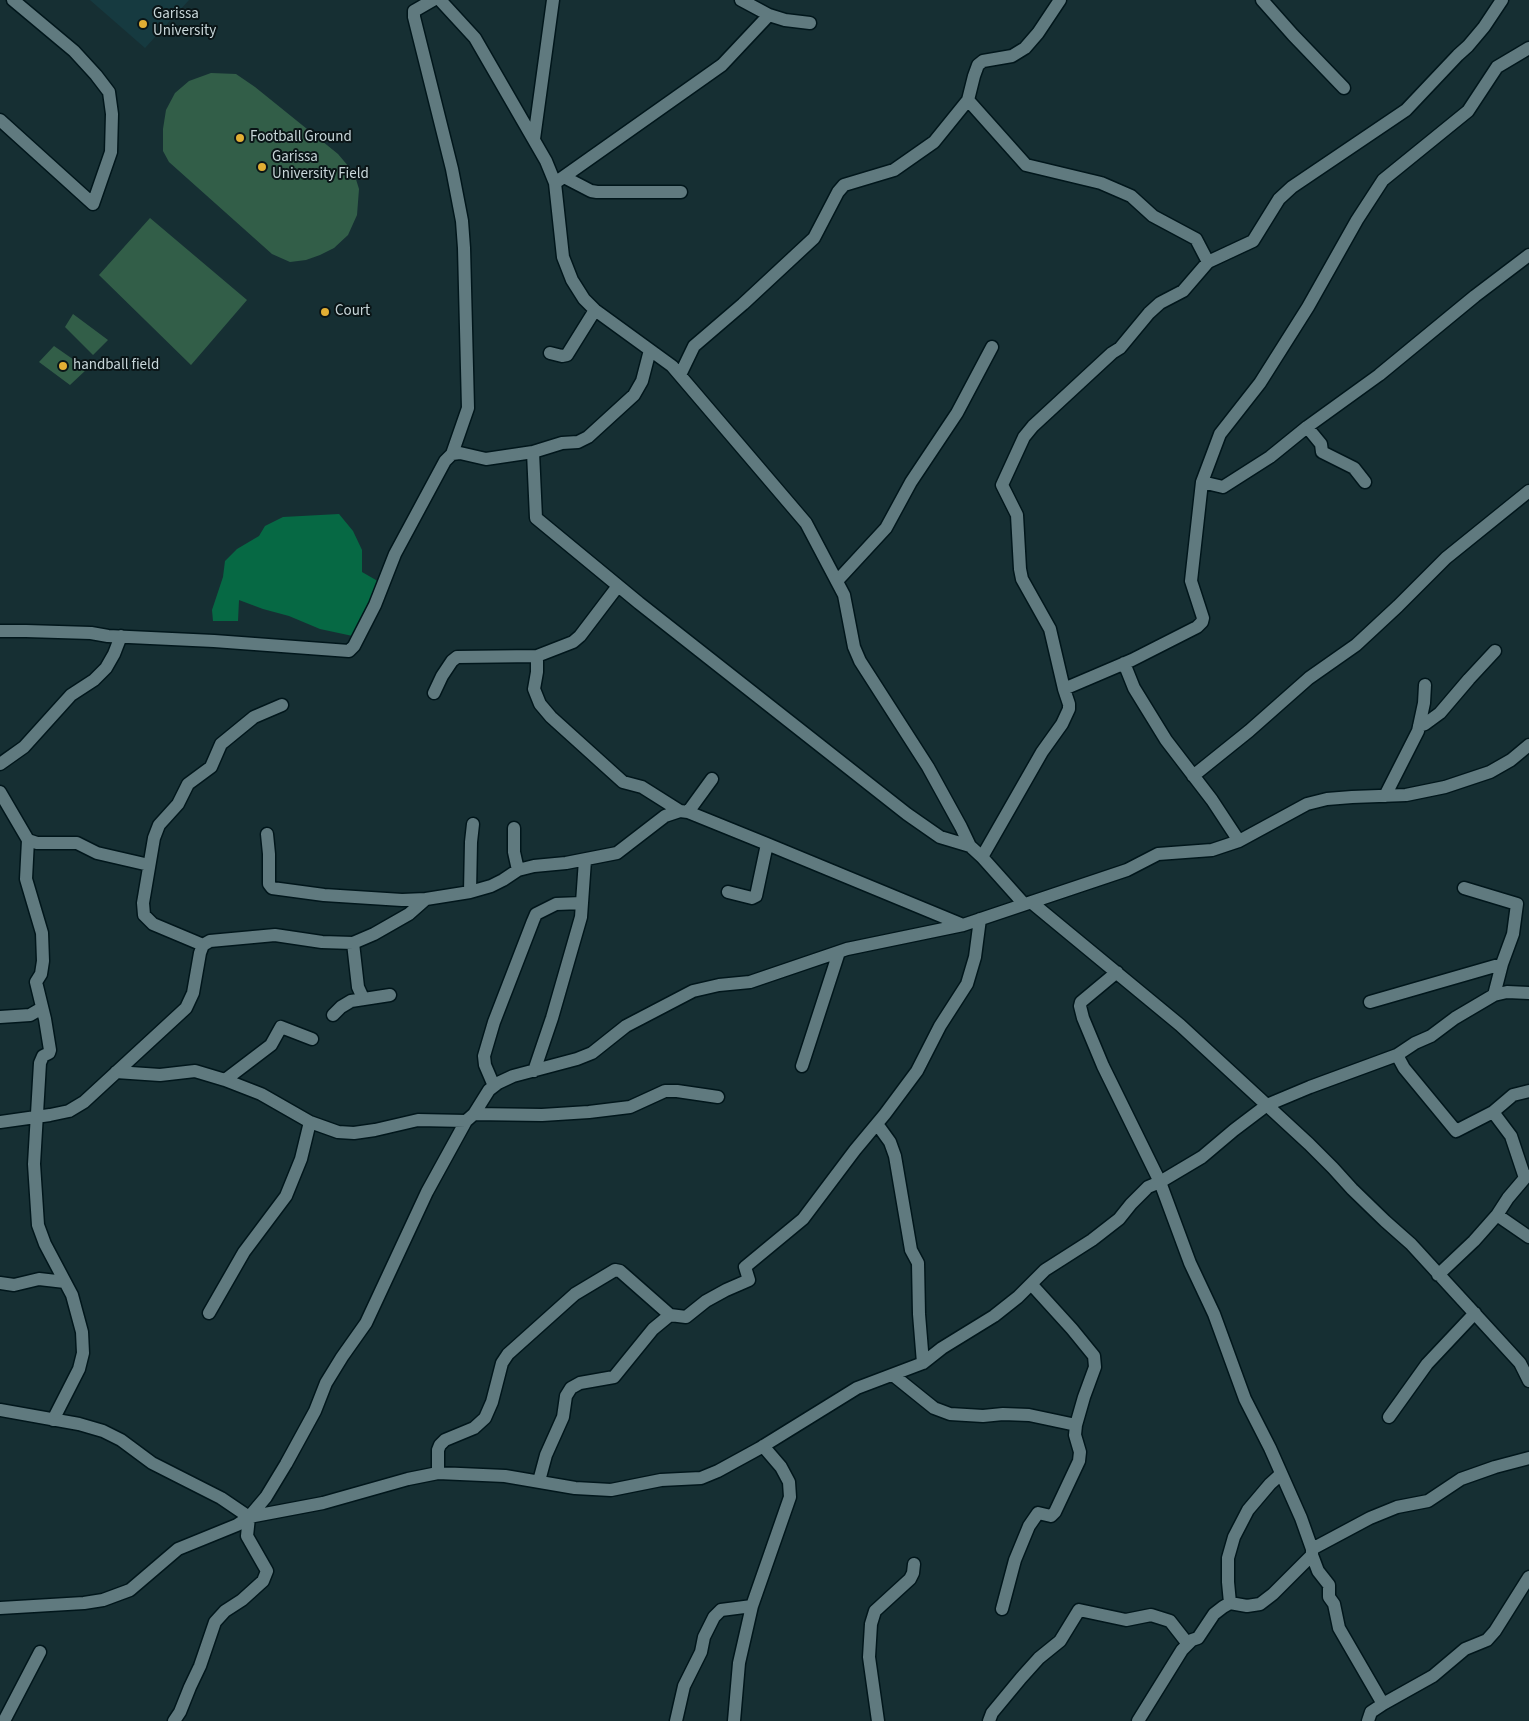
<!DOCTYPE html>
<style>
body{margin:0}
canvas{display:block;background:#162f33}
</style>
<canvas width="1529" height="1721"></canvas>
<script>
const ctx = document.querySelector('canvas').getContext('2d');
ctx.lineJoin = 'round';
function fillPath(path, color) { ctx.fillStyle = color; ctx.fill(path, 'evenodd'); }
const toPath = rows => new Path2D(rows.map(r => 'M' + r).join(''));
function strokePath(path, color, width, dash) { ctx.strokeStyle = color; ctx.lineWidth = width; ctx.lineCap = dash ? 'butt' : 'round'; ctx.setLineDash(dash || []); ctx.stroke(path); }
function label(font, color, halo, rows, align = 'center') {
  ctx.font = font + ' "Source Sans 3",sans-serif'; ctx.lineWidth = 4; ctx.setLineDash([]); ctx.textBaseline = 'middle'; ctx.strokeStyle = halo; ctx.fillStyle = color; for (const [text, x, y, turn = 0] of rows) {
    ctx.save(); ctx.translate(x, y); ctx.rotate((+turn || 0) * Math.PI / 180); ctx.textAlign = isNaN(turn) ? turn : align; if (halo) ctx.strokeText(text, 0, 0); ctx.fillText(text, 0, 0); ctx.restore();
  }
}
fillPath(toPath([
 [90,0,189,0,145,48]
]), '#163a40');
fillPath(toPath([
 [211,73,236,74,255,87,338,154,354,173,359,189,357,215,348,235,334,248,320,255,306,260,290,262,272,254,169,162,163,151,163,129,166,110,175,93,189,81],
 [150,218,247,300,191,365,99,275],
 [73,314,108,340,93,355,65,327],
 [54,346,87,369,70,385,39,362]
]), '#325e48');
fillPath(toPath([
 [339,514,353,531,362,550,362,572,388,587,362,638,320,629,289,616,263,609,239,600,238,621,213,621,212,610,223,577,225,561,237,549,259,536,265,526,283,517]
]), '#066944');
const minor = toPath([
 [433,0,414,11,414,17,452,169,462,221,464,248,468,408,452,454],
 [440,0,475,38,546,161,555,183,563,257,572,280,584,299,595,310,672,366,806,523,844,595,854,647,860,661,928,767,961,827,970,846,982,857,1024,904],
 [741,0,769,15,785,20,810,23],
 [1262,0,1293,35,1344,88],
 [968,100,1026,165,1101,183,1131,196,1153,216,1196,239,1208,262],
 [0,120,93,204,111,152,112,114,109,92,96,75,74,51,13,0],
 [534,139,553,0],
 [564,177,591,191,597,192,681,192],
 [555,183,722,65,769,15],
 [550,353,562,356,567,355,595,310],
 [680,375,694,346,743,304,814,238,838,192,844,185,894,170,934,142,968,100,974,76,978,65,983,61,1012,56,1025,48,1038,33,1060,0],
 [1307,427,1321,444,1322,452,1354,468,1365,482],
 [533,452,536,518,639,603,907,814,940,837,970,846],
 [1202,482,1223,487,1270,457,1307,427,1379,375,1475,296,1529,255],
 [837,581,886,528,911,482,957,413,992,347],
 [0,631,26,631,91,633,108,636,214,641,349,651,354,646,375,605,395,554,445,461,452,454,460,453,486,459,533,452,562,443,578,442,588,437,634,395,642,381,650,350],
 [537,656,537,672,534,689,540,704,551,717,623,782,642,787,680,811],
 [1124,663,1134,688,1166,740,1212,800,1239,841],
 [1064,689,1132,660,1197,627,1202,622,1203,618,1191,581,1202,482,1220,434,1260,383,1308,307,1357,220,1383,180,1468,111,1497,67,1529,48],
 [434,693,442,676,452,661,457,657,537,656,573,642,580,636,618,586],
 [1419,726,1425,724,1440,713,1469,679,1495,651],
 [0,764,24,747,71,695,94,680,106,668,114,654,121,636],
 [1193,776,1249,731,1309,678,1356,645,1398,606,1446,558,1529,491],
 [0,792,28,840,37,843,77,843,97,853,149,865],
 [1385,796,1418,731,1424,703,1425,685],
 [688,812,712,779],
 [514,828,514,852,518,870],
 [267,834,269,854,269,884,272,888,324,895,402,900,426,899],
 [28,840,26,879,42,933,43,961,41,974,36,982,45,1019,50,1050,49,1053,43,1056,40,1063,34,1164,38,1225,45,1244,72,1295,82,1332,83,1353,79,1369,53,1420],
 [982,857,1042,752,1062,724,1069,709,1069,704,1064,689,1050,629,1022,579,1020,569,1017,515,1002,485,1024,437,1033,426,1112,353,1120,348,1149,313,1160,303,1183,291,1208,262,1253,241,1279,199,1292,187,1406,110,1458,55,1468,46,1484,27,1502,0],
 [1464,888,1517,904,1513,934,1502,964,1494,995],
 [470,892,471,842,473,824],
 [728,892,752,898,756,896,767,844],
 [1031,902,1180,1025,1309,1144,1333,1168,1352,1189,1385,1221,1411,1244,1520,1363,1529,1381],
 [353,943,358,987,363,998],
 [203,945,153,924,144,915,143,903,154,838,159,825,178,804,188,784,211,767,221,744,254,717,282,705],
 [1117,972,1081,1002,1080,1006,1083,1018,1103,1066,1160,1182,1190,1263,1214,1314,1245,1399,1270,1448,1301,1518,1312,1549,1312,1555,1318,1571,1329,1585,1329,1597,1334,1604,1339,1628,1383,1704],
 [1370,1002,1502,964],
 [333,1015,341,1007,351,1001,390,995],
 [0,1017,30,1015,42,1008],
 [1397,1055,1404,1068,1456,1131,1493,1112,1511,1136,1525,1178],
 [802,1066,839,952],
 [534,1071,552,1018,581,917,585,860],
 [116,1072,160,1075,195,1071,225,1080,261,1094,310,1122,338,1132,354,1133,375,1130,418,1120,466,1121],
 [225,1080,271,1045,281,1027,312,1039],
 [494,1086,485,1065,484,1056,494,1022,533,921,536,914,556,904,582,903],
 [1493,1112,1513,1095,1529,1091],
 [474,1114,542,1115,589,1112,630,1107,665,1091,677,1091,718,1097],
 [0,1122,50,1115,69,1111,84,1102,186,1008,193,993,200,953,203,945,210,941,275,935,322,942,353,943,374,934,409,914,426,899,470,892,491,886,503,880,518,870,534,866,566,863,617,853,665,816,680,811,688,812,767,844,963,925],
 [877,1124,890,1142,895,1156,911,1250,918,1263,919,1314,923,1363],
 [1497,1215,1529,1237],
 [1438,1275,1474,1241,1497,1215,1508,1198,1525,1178,1529,1176],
 [0,1283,14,1285,39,1279,65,1282],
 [1032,1285,1072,1329,1094,1356,1095,1367,1084,1397,1076,1425],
 [209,1313,244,1252,286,1196,301,1159,310,1122],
 [893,1375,934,1408,950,1414,983,1416,1003,1414,1029,1415,1076,1425,1075,1435,1080,1452,1079,1461,1055,1512,1051,1516,1038,1513,1029,1526,1015,1560,1002,1609],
 [0,1410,79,1424,103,1431,121,1440,152,1463,221,1498,249,1517,323,1503,408,1479,438,1473,505,1476,575,1488,611,1490,661,1480,701,1478,718,1471,760,1448,857,1388,923,1363,942,1348,994,1316,1018,1297,1045,1270,1092,1240,1119,1219,1131,1204,1148,1187,1160,1182,1202,1157,1234,1130,1267,1105,1310,1087,1397,1055,1415,1043,1431,1036,1455,1018,1494,995,1507,992,1529,993],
 [1389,1417,1427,1364,1475,1313],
 [438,1473,438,1450,440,1445,445,1440,474,1428,485,1418,492,1402,502,1363,508,1354,575,1294,615,1270,620,1271,670,1315],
 [539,1481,546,1455,563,1417,566,1396,571,1388,580,1383,614,1377,653,1329,670,1315,686,1317,706,1301,726,1290,749,1280,745,1267,803,1219,855,1150,885,1114,917,1071,940,1026,967,984,975,957,980,919],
 [1312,1549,1370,1518,1397,1507,1428,1501,1461,1479,1495,1467,1529,1458],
 [1230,1603,1228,1582,1228,1558,1234,1537,1248,1510,1270,1484,1281,1474],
 [0,1608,84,1603,103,1600,130,1590,178,1549,237,1525,249,1517,266,1497,286,1464,315,1411,326,1383,342,1357,366,1323,427,1192,466,1121,474,1114,489,1090,498,1083,513,1076,577,1059,592,1053,626,1026,693,991,719,985,750,982,847,949,963,925,1127,870,1158,854,1212,850,1239,841,1307,804,1327,799,1352,797,1406,795,1445,787,1490,772,1511,760,1529,745],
 [4,1721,40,1652],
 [174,1721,180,1712,190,1687,200,1666,215,1622,225,1611,242,1600,263,1581,267,1571,247,1536,249,1517],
 [676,1721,684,1686,701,1652,704,1637,714,1617,721,1610,752,1606],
 [734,1721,739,1663,752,1606,790,1497,789,1482,781,1467,763,1446],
 [878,1721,869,1657,871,1624,875,1611,910,1579,913,1573,914,1564],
 [989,1721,992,1713,1021,1678,1039,1658,1060,1641,1079,1610,1126,1620,1151,1615,1170,1621,1188,1644],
 [1138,1721,1182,1650,1192,1640,1198,1638,1214,1614,1223,1607,1230,1603,1247,1606,1260,1604,1273,1594,1312,1555],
 [1368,1721,1371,1712,1383,1704,1433,1676,1465,1649,1487,1640,1495,1631,1529,1577]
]);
strokePath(minor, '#00161b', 15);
strokePath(minor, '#607a7f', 12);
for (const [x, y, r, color] of [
 [143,24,5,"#e2af34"],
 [240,138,5,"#e2af34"],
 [262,167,5,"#e2af34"],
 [325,312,5,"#e2af34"],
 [63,366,5,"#e2af34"]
]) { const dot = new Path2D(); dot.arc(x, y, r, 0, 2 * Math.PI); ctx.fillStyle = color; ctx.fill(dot); strokePath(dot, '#0a1517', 2); }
label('15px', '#c8d6d9', '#0a1517', [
 ["Garissa",153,15],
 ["University",153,32],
 ["Football Ground",250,138],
 ["Garissa",272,158],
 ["University Field",272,175],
 ["Court",335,312],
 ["handball field",73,366]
], 'left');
</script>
